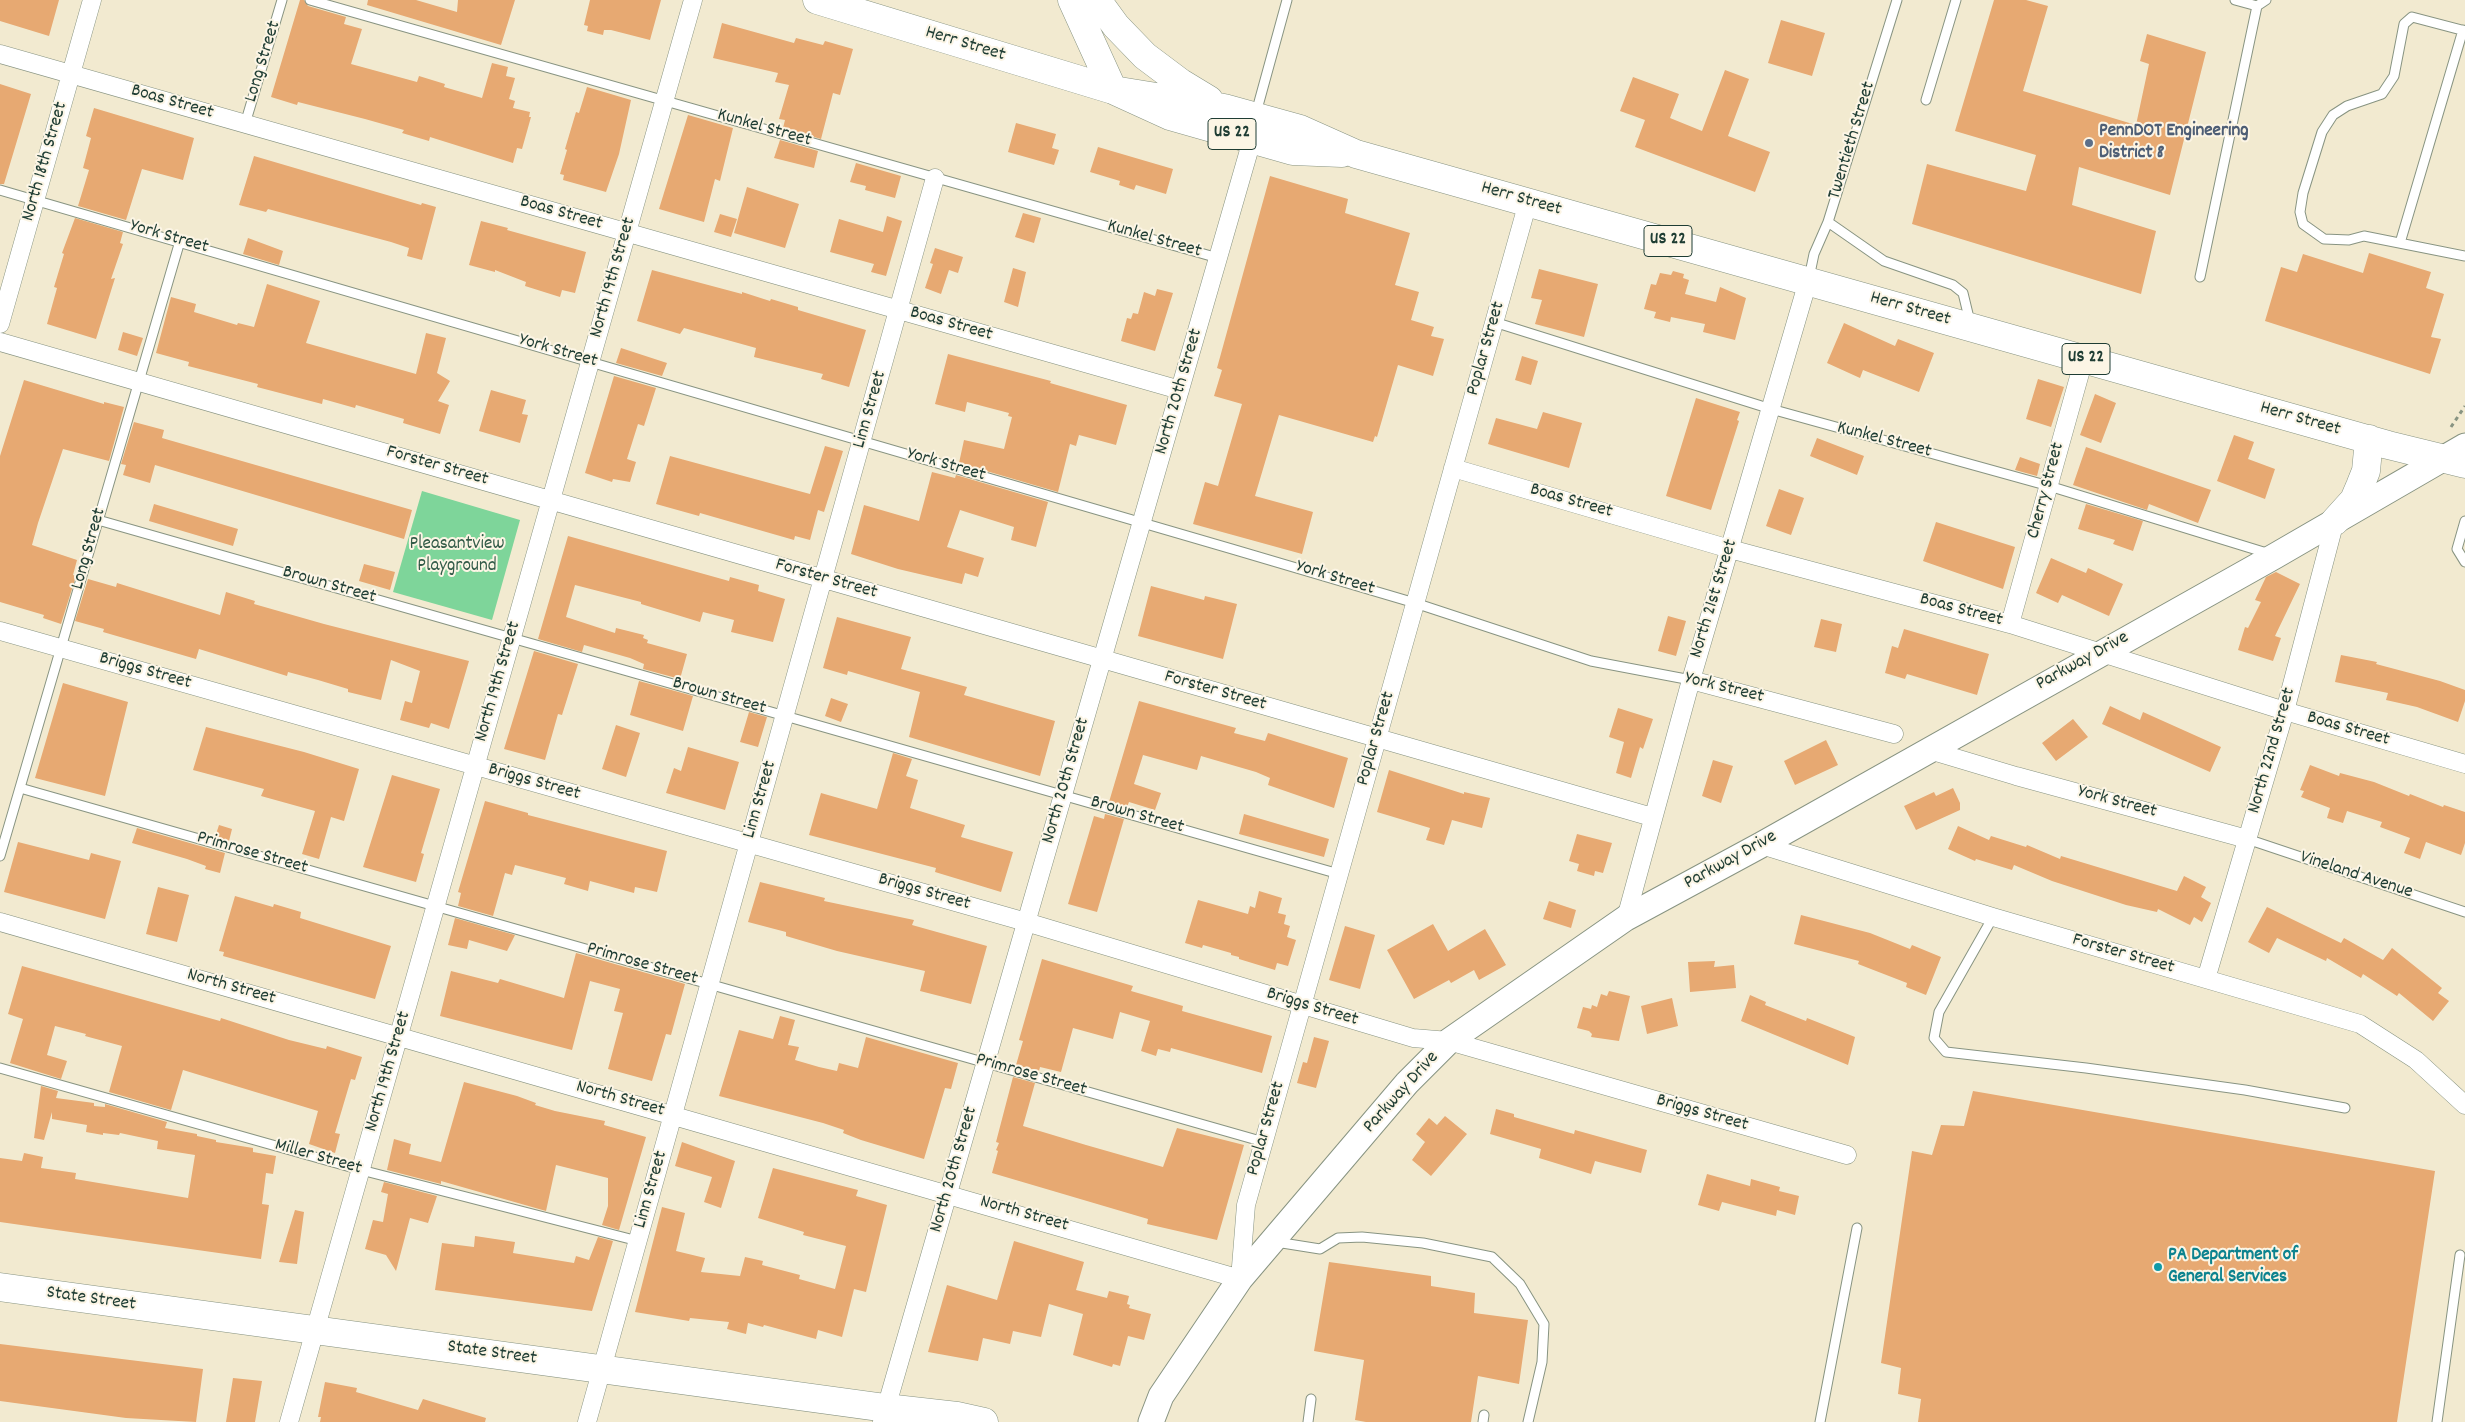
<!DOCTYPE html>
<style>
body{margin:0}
canvas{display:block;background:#f2ead0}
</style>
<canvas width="2465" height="1422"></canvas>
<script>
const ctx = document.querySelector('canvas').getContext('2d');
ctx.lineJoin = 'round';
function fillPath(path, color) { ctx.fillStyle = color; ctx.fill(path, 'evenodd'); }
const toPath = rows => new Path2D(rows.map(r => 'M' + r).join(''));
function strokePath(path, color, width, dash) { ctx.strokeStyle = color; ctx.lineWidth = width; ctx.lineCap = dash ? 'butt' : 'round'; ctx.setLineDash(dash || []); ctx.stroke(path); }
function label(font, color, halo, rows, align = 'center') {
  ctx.font = font + ' Dekko,sans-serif'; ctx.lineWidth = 4; ctx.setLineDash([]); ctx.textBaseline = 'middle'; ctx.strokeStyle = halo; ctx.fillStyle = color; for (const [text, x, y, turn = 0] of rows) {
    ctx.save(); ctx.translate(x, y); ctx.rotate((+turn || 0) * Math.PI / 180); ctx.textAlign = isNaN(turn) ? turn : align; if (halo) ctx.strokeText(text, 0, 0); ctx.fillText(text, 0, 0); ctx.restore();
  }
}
fillPath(toPath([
 [422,491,520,520,492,620,393,592]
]), '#7ed59a');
fillPath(toPath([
 [0,0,59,0,49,36,0,21],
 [300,0,304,0,308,6,346,17,344,24,362,29,351,64,417,82,419,76,445,84,444,87,482,98,492,63,508,67,506,76,515,78,509,99,515,101,513,108,530,112,529,117,531,117,522,149,517,148,513,163,430,137,429,141,402,133,404,130,365,119,298,102,297,105,271,97],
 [368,0,416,0,457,12,458,0,515,0,501,45,367,5],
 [590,0,661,0,650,40,611,30,604,30,603,35,587,31,588,26,584,25],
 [1994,0,2026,0,2048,6,2023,91,2136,125,2149,64,2140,61,2147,34,2206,52,2170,195,2079,167,2072,205,2156,231,2141,294,1912,224,1927,164,2026,191,2036,155,1955,131],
 [1781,20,1825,33,1812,76,1768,63],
 [722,23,794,43,796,38,823,45,825,41,853,49,840,95,833,93,821,139,783,128,785,120,779,119,789,85,775,82,778,73,713,58],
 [1725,70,1749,79,1728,136,1770,152,1755,192,1635,147,1645,120,1620,111,1633,77,1679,94,1670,118,1702,131],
 [0,84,31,94,4,184,0,184],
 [587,87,631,100,619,154,606,192,563,180,564,175,560,174,567,150,565,149,576,112,579,113],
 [94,108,194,138,183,180,142,169,126,220,78,206,89,170,83,168,91,138,86,136],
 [688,115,733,128,720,181,715,179,704,222,659,209],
 [1016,123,1056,134,1052,148,1059,150,1054,165,1008,152],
 [780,140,818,151,814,168,774,158],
 [1098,147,1173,169,1166,194,1136,185,1134,190,1119,185,1120,181,1090,172],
 [254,156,421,205,422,203,436,207,422,260,407,256,409,248,391,242,268,209,266,212,239,205],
 [856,163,901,176,895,198,865,190,866,186,850,182],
 [1270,176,1348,199,1345,213,1410,233,1395,285,1419,292,1411,320,1434,327,1431,336,1444,339,1433,376,1398,365,1377,437,1375,436,1373,442,1279,415,1255,496,1313,512,1302,554,1193,524,1205,482,1218,486,1242,404,1214,396,1222,370,1217,368],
 [747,187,799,204,785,248,734,233],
 [1023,213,1041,218,1034,243,1015,237],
 [720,214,737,219,731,237,714,232],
 [887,216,902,221,886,276,871,272,874,264,830,252,839,219,883,232],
 [75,218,123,232,120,243,123,244,111,279,115,278,96,339,47,324,57,288,54,287,64,254,62,253],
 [481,221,508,228,507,230,586,252,575,293,562,290,560,297,525,286,526,282,495,270,495,272,469,265],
 [248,238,283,251,279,265,243,254],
 [935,248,963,257,958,273,949,270,941,294,925,288,933,264,930,263],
 [2369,253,2431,272,2426,288,2444,294,2431,337,2441,339,2430,374,2265,321,2281,267,2297,272,2303,254,2363,273],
 [1013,268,1026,272,1018,307,1004,302],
 [1539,269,1598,284,1584,337,1535,324,1542,300,1531,298],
 [652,270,742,294,742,292,770,301,771,299,798,307,798,310,866,330,849,387,821,379,823,374,754,357,756,348,684,328,680,334,637,321],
 [1673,271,1684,274,1683,278,1689,280,1685,294,1716,302,1720,287,1746,298,1735,340,1703,332,1705,324,1671,317,1670,322,1654,318,1656,312,1644,309,1651,284,1656,285,1660,273,1671,275],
 [267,284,320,301,306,343,416,374,426,333,446,338,437,373,450,381,438,401,449,405,440,434,403,423,404,419,356,405,355,408,323,399,322,404,257,387,258,384,188,366,189,362,156,353,171,297,196,304,194,312,237,325,238,323,254,327],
 [1157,289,1173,293,1155,351,1121,341,1127,318,1131,319,1133,313,1138,314,1144,292,1155,296],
 [1844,323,1895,346,1898,339,1934,353,1919,392,1863,370,1860,378,1827,363],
 [123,332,143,338,137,356,118,350],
 [621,348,667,363,662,376,616,363],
 [948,354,1051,381,1050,383,1127,405,1116,445,1079,435,1076,446,1070,444,1058,492,959,463,964,440,1004,449,1012,417,1008,416,1009,413,967,402,965,412,935,404],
 [1522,356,1538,361,1531,385,1515,380],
 [614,376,656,388,644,426,638,424,627,459,636,462,630,482,613,479,612,482,585,473],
 [2038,379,2064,387,2051,427,2026,419],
 [24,380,104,404,104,402,124,407,109,461,63,449,38,523,32,545,77,560,73,575,76,576,61,624,43,618,44,615,0,602,0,456],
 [491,390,526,400,522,414,528,415,520,443,479,431],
 [2095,394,2116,403,2101,443,2080,435],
 [1696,398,1740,412,1737,420,1739,421,1711,510,1666,496],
 [1543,412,1582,423,1569,468,1488,444,1496,418,1537,429],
 [134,422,164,430,162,438,412,510,404,539,155,465,150,483,123,475,126,465,121,464],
 [2234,435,2254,442,2248,459,2275,469,2265,499,2217,481],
 [1817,438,1864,456,1857,475,1810,456],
 [825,446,843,451,824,512,818,510,810,540,795,536,794,540,700,513,699,516,656,504,670,456,810,494],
 [2086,447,2211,490,2198,523,2149,504,2147,510,2073,485],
 [2020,457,2040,464,2037,476,2015,470],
 [932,472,955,478,956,475,1048,502,1036,547,1011,540,1014,527,960,510,947,547,984,558,978,577,965,573,962,584,898,569,851,554,864,505,919,521],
 [1779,489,1804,498,1791,535,1766,526],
 [154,504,238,529,233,546,149,521],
 [2086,504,2143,521,2133,551,2113,544,2115,540,2078,529],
 [1936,522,2015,547,2003,589,1923,561],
 [568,536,729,581,730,577,759,585,758,591,785,599,773,642,731,632,734,620,703,612,700,622,641,604,641,602,575,585,566,617,615,633,616,628,644,635,643,638,648,640,647,643,687,654,680,679,643,669,644,664,630,658,584,645,582,652,538,639],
 [2051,558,2086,573,2088,568,2123,584,2109,616,2062,595,2058,603,2036,593],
 [364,564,395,572,390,590,359,581],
 [2276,572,2300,584,2275,636,2281,638,2273,661,2238,650,2245,627,2248,628,2261,602,2255,600,2266,577],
 [88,579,116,587,117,583,220,615,226,592,255,601,254,604,324,624,469,661,449,729,431,723,429,728,400,720,405,701,412,703,420,671,391,660,381,700,348,692,348,689,318,680,288,672,287,676,199,649,196,659,103,632,104,629,75,621],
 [1151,586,1204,600,1205,596,1237,604,1223,659,1138,636],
 [1668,616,1686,621,1676,656,1658,651],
 [837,617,911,637,901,669,967,687,964,695,1055,721,1040,776,909,737,920,692,848,671,847,675,823,668],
 [1821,619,1842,624,1836,652,1814,647],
 [1904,629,1989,654,1977,695,1907,674,1905,679,1885,673,1892,646,1898,648],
 [534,651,578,664,562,715,558,714,545,760,504,749],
 [2341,655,2377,662,2376,664,2440,681,2465,690,2465,701,2458,722,2417,707,2386,700,2388,693,2335,682],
 [639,681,693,696,683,731,630,715],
 [63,683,128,702,105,796,35,778],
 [831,698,848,704,841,722,825,716],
 [1139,701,1236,728,1234,733,1265,741,1268,733,1348,758,1334,808,1268,785,1270,778,1256,772,1201,756,1197,770,1143,755,1134,784,1161,793,1155,810,1129,802,1127,807,1109,802],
 [2110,706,2140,720,2143,712,2221,747,2210,772,2102,724],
 [1618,708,1653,719,1643,749,1640,747,1631,778,1616,773,1624,742,1609,737],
 [749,712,767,717,758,747,740,742],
 [2073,719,2088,737,2056,761,2042,743],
 [616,725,640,733,626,777,602,769],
 [206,727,304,752,359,769,344,821,331,817,319,859,302,854,315,811,261,796,264,789,193,770],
 [1826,740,1838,765,1795,785,1784,761],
 [688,747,739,762,725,810,666,793,674,768,681,771],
 [893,753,912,759,906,776,918,780,910,808,965,825,961,837,1013,852,1001,892,935,872,936,868,809,835,821,793,877,809],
 [1713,760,1733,766,1721,803,1702,796],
 [2310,765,2339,776,2340,773,2374,782,2409,796,2410,794,2443,807,2444,805,2465,812,2465,843,2461,855,2426,842,2420,859,2404,853,2410,838,2380,827,2382,822,2347,811,2343,823,2327,818,2330,808,2301,797,2304,791,2300,790],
 [1389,770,1464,794,1464,792,1490,798,1482,828,1452,820,1444,845,1426,840,1430,828,1377,812],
 [392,775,440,789,421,853,424,854,416,882,363,867],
 [1953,788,1960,803,1960,810,1916,830,1904,806,1934,792,1936,796],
 [485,801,528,813,528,815,667,851,657,892,635,887,634,893,590,881,588,891,564,884,566,878,515,865,512,875,505,873,493,916,458,906,461,893,458,892],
 [1105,814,1124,819,1097,912,1068,904,1094,816,1104,819],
 [1244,814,1329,839,1324,857,1239,834],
 [219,825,232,829,229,841,215,837],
 [1958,826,1989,840,1991,836,2026,847,2027,845,2060,859,2061,856,2177,891,2184,876,2206,887,2201,897,2211,903,2202,922,2194,917,2190,925,2158,909,2157,912,2126,905,2052,881,2014,865,2012,870,1976,859,1975,861,1948,849],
 [137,828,225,853,220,873,205,869,206,866,187,859,132,843],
 [1577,834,1612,843,1603,873,1595,871,1594,876,1577,871,1579,864,1569,861],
 [18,842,89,860,91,853,121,861,105,919,4,892],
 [760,882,825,898,824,901,914,920,912,925,987,946,971,1004,920,991,925,971,837,951,786,936,786,932,748,922],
 [158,887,189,895,177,942,146,934],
 [1259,891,1282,898,1278,913,1286,915,1284,924,1290,926,1287,937,1296,940,1288,966,1277,963,1275,970,1239,959,1239,957,1231,955,1231,953,1203,945,1202,948,1185,943,1198,900,1248,914,1250,906,1255,908],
 [235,896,273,907,274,904,301,912,300,918,391,946,375,999,223,956,224,952,219,951],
 [1549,901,1576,910,1571,928,1543,919],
 [2267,907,2341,943,2344,938,2383,960,2392,948,2442,988,2438,993,2449,1001,2433,1021,2399,993,2397,996,2363,974,2361,978,2327,958,2326,961,2277,938,2269,953,2248,942],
 [1801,915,1870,933,1910,949,1912,945,1941,957,1926,995,1906,987,1907,983,1858,964,1859,961,1794,944],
 [455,918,515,935,507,951,469,940,467,949,448,945],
 [1433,924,1448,951,1485,929,1506,965,1479,980,1474,970,1451,983,1449,980,1414,999,1387,950],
 [1345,926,1375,935,1360,989,1329,980],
 [576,953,685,984,671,1035,666,1034,652,1081,608,1069,623,1013,614,1011,620,989,590,981,572,1050,440,1016,451,971,498,983,500,979,564,998],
 [1042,959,1133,986,1131,991,1183,1006,1182,1011,1272,1036,1262,1073,1171,1048,1170,1052,1158,1049,1156,1056,1141,1051,1150,1021,1120,1012,1113,1039,1073,1028,1061,1072,1040,1067,1039,1071,1016,1065,1023,1041,1019,1040],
 [1715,961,1714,967,1734,965,1736,988,1690,992,1688,962],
 [22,966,220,1021,221,1018,289,1040,326,1049,327,1046,362,1057,355,1080,351,1079,335,1133,340,1134,335,1153,309,1144,318,1111,183,1070,171,1110,109,1092,122,1046,85,1036,86,1034,55,1026,47,1055,67,1061,61,1079,10,1063,23,1019,8,1014],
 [1609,991,1630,996,1619,1041,1591,1037,1592,1034,1589,1031,1577,1028,1583,1007,1591,1009,1592,1005,1597,1007,1601,994,1607,996],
 [1750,995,1766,1002,1765,1005,1806,1021,1807,1018,1855,1037,1848,1065,1741,1021],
 [1672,998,1678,1026,1647,1034,1641,1006],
 [780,1016,795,1020,788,1045,799,1047,795,1060,819,1067,837,1071,839,1063,858,1068,866,1037,958,1063,951,1089,945,1088,924,1159,861,1140,843,1133,844,1130,823,1123,719,1096,739,1030,773,1039],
 [1314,1037,1329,1041,1316,1088,1297,1083,1303,1062,1307,1063],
 [1013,1077,1035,1083,1023,1126,1086,1145,1163,1167,1177,1128,1244,1145,1217,1240,1147,1224,1148,1219,992,1173,998,1151,996,1150,999,1143,996,1142],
 [464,1082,517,1096,536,1103,535,1105,555,1111,605,1121,604,1125,646,1137,619,1230,602,1225,608,1206,608,1178,556,1165,546,1211,441,1181,441,1184,387,1170,394,1139,411,1144,409,1154,441,1162],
 [41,1086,58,1091,56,1098,94,1103,94,1106,105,1107,105,1104,167,1122,165,1128,197,1134,197,1136,216,1140,216,1142,253,1148,253,1152,276,1156,273,1174,266,1173,262,1204,269,1205,261,1259,0,1222,0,1158,22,1161,24,1153,43,1157,41,1168,76,1173,75,1179,188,1198,195,1155,157,1149,158,1141,120,1133,119,1135,103,1133,103,1135,86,1132,87,1125,52,1119,52,1112,44,1140,34,1138],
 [1973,1091,2435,1171,2397,1422,1918,1422,1921,1399,1898,1394,1901,1368,1881,1363,1912,1151,1932,1155,1941,1125,1964,1126],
 [1496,1109,1514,1114,1514,1117,1574,1134,1575,1130,1647,1150,1641,1173,1595,1161,1591,1174,1539,1158,1541,1149,1490,1134],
 [1445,1116,1467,1134,1431,1176,1412,1160,1425,1142,1416,1134,1429,1118,1437,1125],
 [682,1142,735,1161,721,1208,704,1202,712,1177,675,1166],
 [773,1168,858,1190,856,1196,887,1205,866,1292,854,1289,842,1337,818,1330,816,1339,764,1325,763,1327,748,1323,746,1334,727,1329,729,1322,690,1318,689,1321,635,1312,662,1207,685,1213,676,1251,705,1258,701,1272,740,1276,745,1257,763,1261,762,1265,800,1275,799,1279,835,1289,846,1246,803,1235,804,1232,758,1218],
 [1707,1174,1750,1186,1751,1179,1780,1187,1779,1191,1799,1196,1795,1215,1777,1210,1776,1216,1722,1202,1719,1211,1698,1205],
 [384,1182,437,1196,428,1223,410,1218,396,1271,386,1255,365,1249,373,1220,383,1222,388,1194,381,1192],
 [295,1210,304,1212,297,1264,279,1262],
 [475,1236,515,1242,513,1253,574,1263,576,1256,589,1260,598,1237,613,1241,592,1311,435,1290,442,1243,474,1247],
 [1014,1241,1084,1262,1076,1290,1107,1298,1109,1291,1129,1296,1127,1304,1130,1305,1129,1308,1151,1314,1144,1340,1128,1336,1120,1366,1113,1364,1112,1367,1073,1355,1083,1314,1049,1304,1041,1337,1013,1331,1010,1344,983,1338,978,1361,928,1352,947,1285,997,1300],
 [1329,1262,1431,1276,1431,1286,1475,1293,1474,1313,1528,1320,1519,1384,1478,1376,1471,1422,1366,1422,1355,1420,1364,1360,1314,1351],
 [0,1344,203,1369,196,1422,126,1418,0,1401],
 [233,1378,262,1381,255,1422,226,1422],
 [325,1382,357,1388,356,1392,418,1410,423,1399,486,1418,485,1422,320,1422,321,1417,318,1417]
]), '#e7a972');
const lane = toPath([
 [310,0,1218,258],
 [2235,0,2257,6],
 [2257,6,2266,0],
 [2465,31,2412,17,2404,24,2394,76,2382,94,2347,106,2333,115,2322,132,2303,193,2300,212,2303,224,2324,239,2349,240,2364,236,2465,256],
 [1926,100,1956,0],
 [1256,113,1287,0],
 [245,124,282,0],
 [0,190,1232,549,1415,603,1591,661,1691,680],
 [1828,222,1884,261,1953,285,1963,293,1970,322],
 [2400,243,2463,30],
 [2200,277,2257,6],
 [1809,278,1814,254,1828,222,1897,0],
 [1494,322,1771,409,2049,486,2270,554],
 [98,520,1339,874],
 [2465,521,2457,549,2465,562],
 [20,788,1264,1142],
 [2247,839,2465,912],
 [0,856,180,241],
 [1993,917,1939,1012,1934,1038,1946,1052,2086,1068,2245,1090,2345,1108],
 [0,1068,361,1170,638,1241],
 [1276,1242,1320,1249,1338,1238,1362,1237,1423,1243,1492,1257,1520,1284,1544,1324,1542,1362,1528,1422],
 [1308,1422,1311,1399],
 [1483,1422,1484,1415],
 [1820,1422,1857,1228],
 [2437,1422,2460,1255]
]);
const street = toPath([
 [0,54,1180,390],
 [0,324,92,0],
 [0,342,1652,817],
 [1453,468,1730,549,2010,624,2285,711,2465,764],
 [2010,624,2084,359],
 [0,631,1026,922,1413,1038,1449,1041,1847,1155],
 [1691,680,1894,734],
 [1929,750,2016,776,2247,839],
 [1761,845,1993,917,2360,1024,2416,1060,2465,1105],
 [1626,918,1691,680,1808,281],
 [0,922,1240,1279,1246,1205,1528,202],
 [2206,979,2285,711,2335,521],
 [289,1422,693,0],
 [587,1422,935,178],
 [882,1422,1252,140]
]);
const secondary = toPath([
 [1151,1422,1161,1396,1240,1279,1407,1083,1449,1041,1626,918,1761,845,2275,556,2465,446]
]);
const primary = toPath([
 [817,0,1113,90,1170,116,1293,151,1342,153],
 [1072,0,1113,90],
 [1097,0,1116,26,1145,56,1181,83,1209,100],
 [1113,90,1224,108,1300,129,1356,154,2388,445,2465,464],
 [2335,521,2354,500,2360,486,2366,471,2369,439],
 [0,1287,886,1408,957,1416,984,1422]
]);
strokePath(lane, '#889482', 11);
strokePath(street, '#889482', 19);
strokePath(secondary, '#889482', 27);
strokePath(primary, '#889482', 29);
strokePath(toPath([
 [2451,427,2465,406]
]), '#889482', 3, [4, 4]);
strokePath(lane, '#fff', 9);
strokePath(street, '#fff', 18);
strokePath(secondary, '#fff', 25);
strokePath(primary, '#fff', 28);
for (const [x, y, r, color] of [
 [2089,143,5,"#5c6f8a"],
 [2158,1267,5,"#0f9aa8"]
]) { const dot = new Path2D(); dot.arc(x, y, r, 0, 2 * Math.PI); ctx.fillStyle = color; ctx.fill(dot); strokePath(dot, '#fcf5e5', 2); }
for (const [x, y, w] of [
 [1232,134,48],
 [1668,241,48],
 [2086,359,48]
]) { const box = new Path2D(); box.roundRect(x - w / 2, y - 15.5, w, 31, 4); ctx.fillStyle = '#fcf5e5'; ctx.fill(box); strokePath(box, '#1f3d34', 1); }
label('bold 18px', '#1f3d34', null, [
 ["US 22",1232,134],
 ["US 22",1668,241],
 ["US 22",2086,359]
]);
label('19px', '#1f3d34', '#fcf5e5', [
 ["Herr Street",965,45,17],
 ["Long Street",264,62,-73],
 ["Boas Street",172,103,16],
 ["Kunkel Street",764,129,16],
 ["Twentieth Street",1853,141,-73],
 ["North 18th Street",46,162,-74],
 ["Herr Street",1521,200,16],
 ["Boas Street",561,214,16],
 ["York Street",169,238,16],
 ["Kunkel Street",1154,240,16],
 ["North 19th Street",614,278,-74],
 ["Herr Street",1910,310,16],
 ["Boas Street",951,325,16],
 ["Poplar Street",1487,349,-74],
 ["York Street",558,352,16],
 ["North 20th Street",1180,392,-74],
 ["Linn Street",871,410,-74],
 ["Herr Street",2300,420,16],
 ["Kunkel Street",1884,441,15],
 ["York Street",946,466,16],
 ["Forster Street",437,467,16],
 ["Cherry Street",2047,491,-75],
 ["Boas Street",1571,502,16],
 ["Long Street",90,549,-74],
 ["York Street",1335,579,17],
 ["Forster Street",826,580,16],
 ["Brown Street",329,586,16],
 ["North 21st Street",1715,599,-73],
 ["Boas Street",1961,611,15],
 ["Parkway Drive",2083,662,-29],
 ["Briggs Street",145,672,16],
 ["North 19th Street",499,682,-74],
 ["York Street",1724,689,14],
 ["Forster Street",1215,692,16],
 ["Brown Street",719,697,16],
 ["Boas Street",2348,730,16],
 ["Poplar Street",1377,739,-74],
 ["North 22nd Street",2273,751,-74],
 ["North 20th Street",1067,781,-74],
 ["Briggs Street",534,783,16],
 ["Linn Street",761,800,-74],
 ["York Street",2117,803,15],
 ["Brown Street",1137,816,16],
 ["Primrose Street",252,854,16],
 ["Parkway Drive",1731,861,-29],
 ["Vineland Avenue",2356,876,18],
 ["Briggs Street",924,893,16],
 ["Forster Street",2123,955,16],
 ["Primrose Street",642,965,16],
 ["North Street",231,988,16],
 ["Briggs Street",1312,1008,17],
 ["North 19th Street",389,1072,-74],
 ["Primrose Street",1031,1076,16],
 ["Parkway Drive",1402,1093,-48],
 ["North Street",620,1100,16],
 ["Briggs Street",1702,1114,16],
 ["Poplar Street",1267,1129,-74],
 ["Miller Street",318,1158,16],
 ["North 20th Street",955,1170,-74],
 ["Linn Street",652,1190,-74],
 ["North Street",1024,1215,16],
 ["State Street",91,1300,8],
 ["State Street",492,1354,8]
]);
label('bold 19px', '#4e5e75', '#fcf5e5', [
 ["PennDOT Engineering",2099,132],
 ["District 8",2099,154]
], 'left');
label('19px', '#325b48', '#fcf5e5', [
 ["Pleasantview",457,545],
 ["Playground",457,567]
]);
label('bold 19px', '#0d838f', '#fcf5e5', [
 ["PA Department of",2168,1256],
 ["General Services",2168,1278]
], 'left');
</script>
